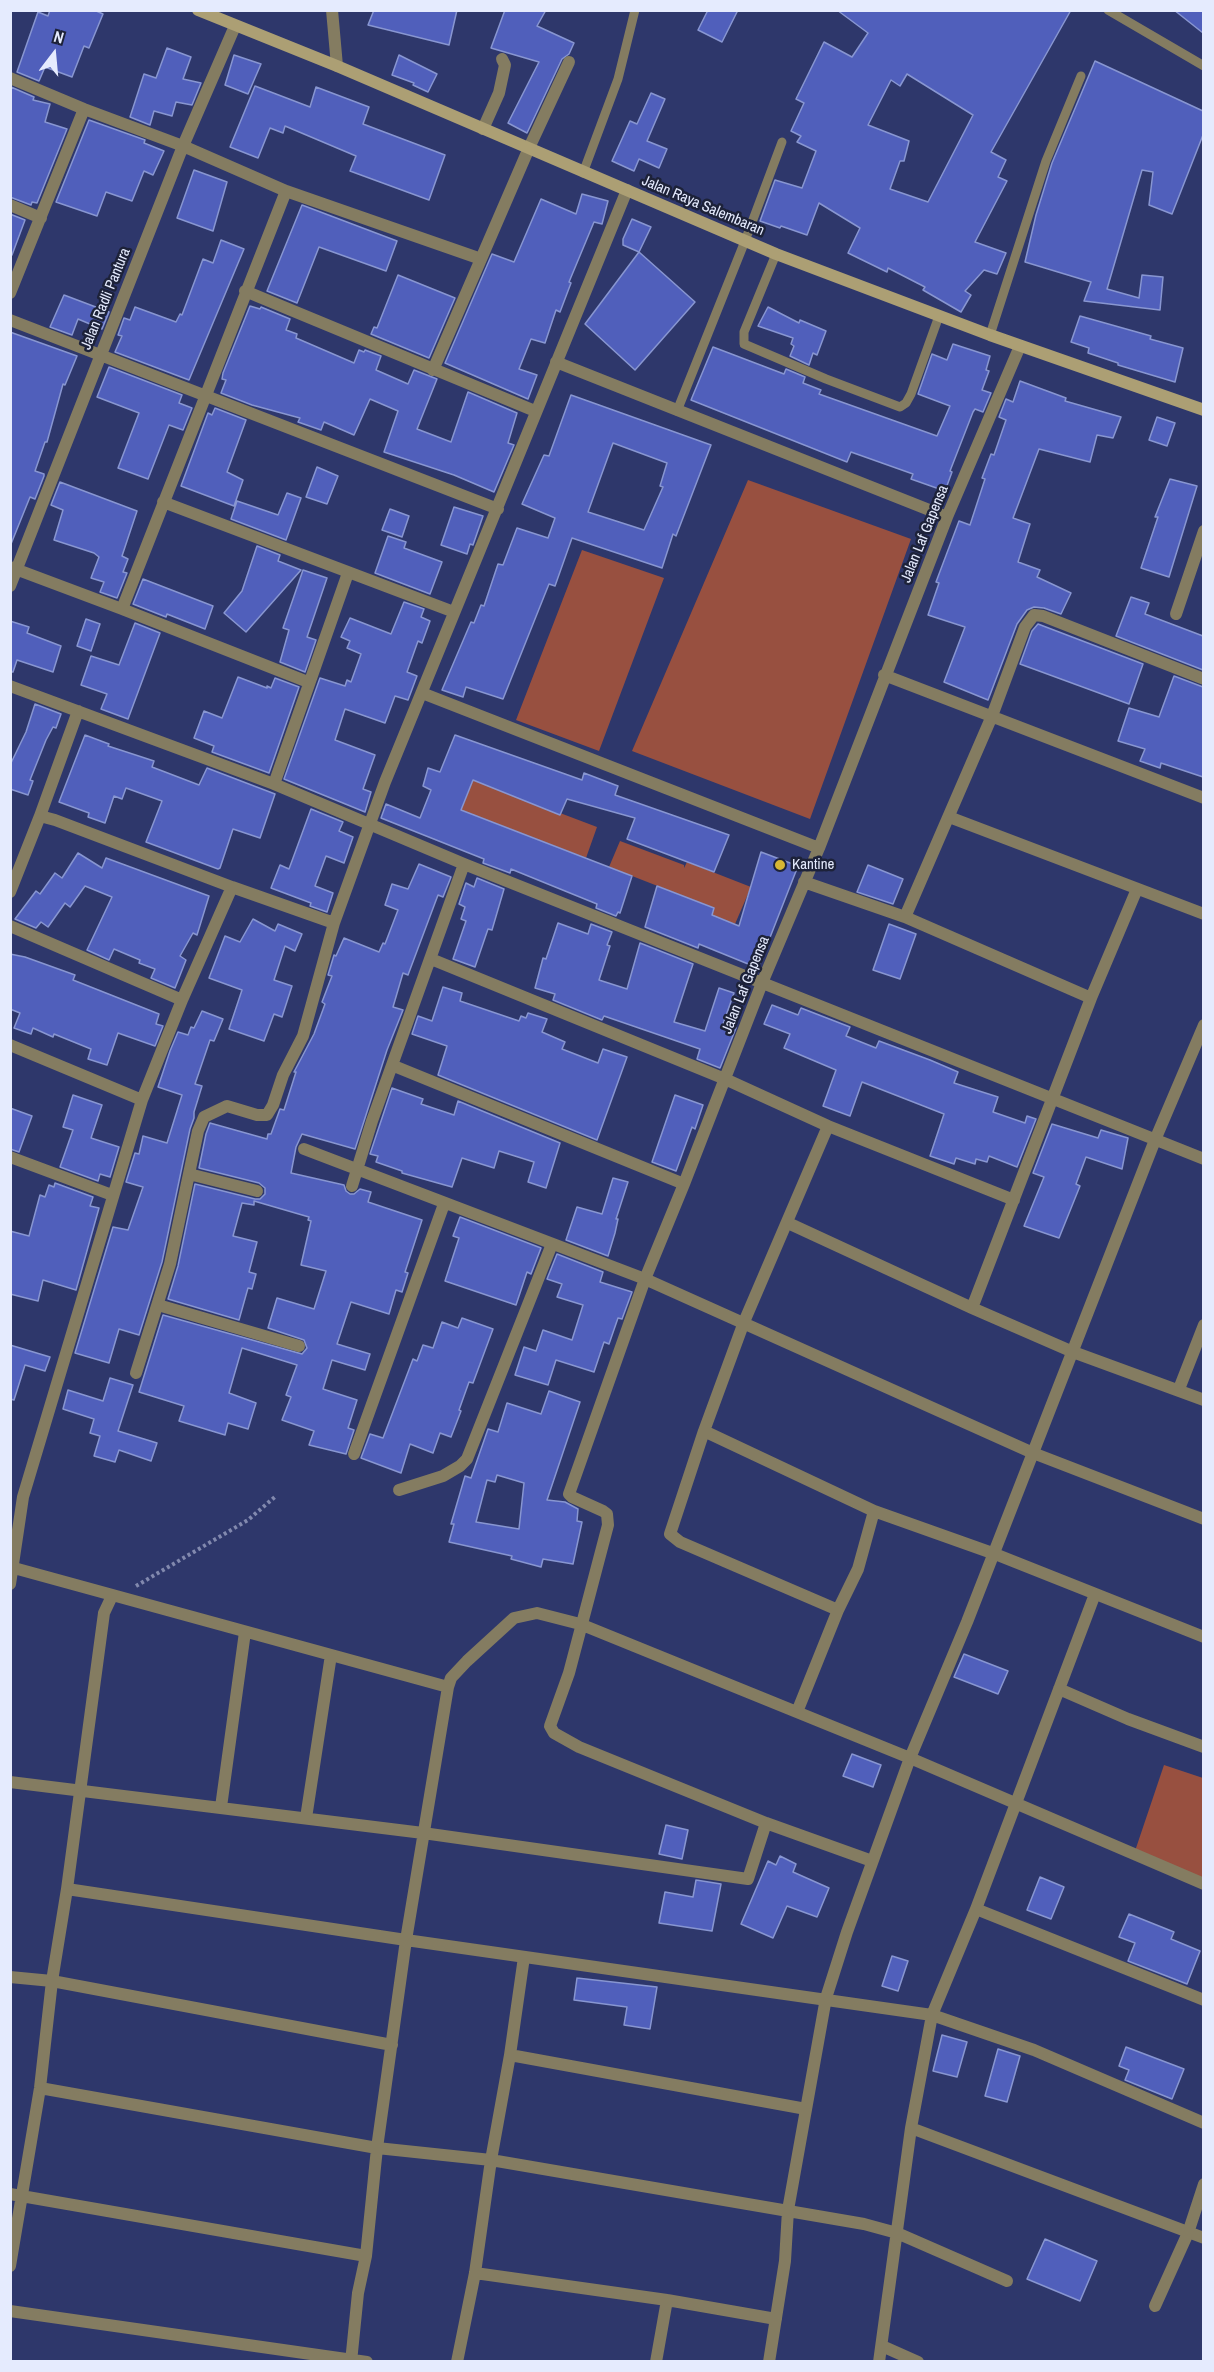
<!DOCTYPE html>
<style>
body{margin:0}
#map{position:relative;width:1214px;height:2372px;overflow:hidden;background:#2e376b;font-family:"Archivo Narrow",sans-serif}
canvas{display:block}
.frame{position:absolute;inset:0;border:12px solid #e5ebfe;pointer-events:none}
.north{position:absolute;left:24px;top:24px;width:60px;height:60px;-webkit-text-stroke:4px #1d2239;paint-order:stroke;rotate:16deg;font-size:16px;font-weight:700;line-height:24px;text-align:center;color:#e5ebfe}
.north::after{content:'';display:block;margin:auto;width:21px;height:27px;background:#e5ebfe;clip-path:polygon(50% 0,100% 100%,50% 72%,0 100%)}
</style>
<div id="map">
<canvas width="1214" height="2372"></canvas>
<div class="frame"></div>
<div class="north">N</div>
</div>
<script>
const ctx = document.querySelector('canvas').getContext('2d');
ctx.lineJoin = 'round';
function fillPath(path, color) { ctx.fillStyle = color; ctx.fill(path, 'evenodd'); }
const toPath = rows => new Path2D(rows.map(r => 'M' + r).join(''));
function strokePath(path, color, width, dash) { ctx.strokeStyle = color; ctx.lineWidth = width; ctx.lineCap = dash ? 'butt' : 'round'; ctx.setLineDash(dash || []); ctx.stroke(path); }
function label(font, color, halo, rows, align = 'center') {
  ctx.font = font + ' "Archivo Narrow",sans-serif'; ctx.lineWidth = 5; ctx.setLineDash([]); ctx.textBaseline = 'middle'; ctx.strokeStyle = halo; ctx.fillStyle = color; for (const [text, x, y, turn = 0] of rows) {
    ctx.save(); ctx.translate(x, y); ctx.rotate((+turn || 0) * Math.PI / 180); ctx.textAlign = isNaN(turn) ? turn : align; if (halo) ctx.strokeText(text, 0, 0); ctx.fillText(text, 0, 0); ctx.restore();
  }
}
fillPath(toPath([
 [748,480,911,539,810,819,632,751],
 [582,550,664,578,599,751,516,720],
 [473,780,597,827,586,858,461,810],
 [620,841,684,865,684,868,687,862,751,887,735,924,712,915,714,908,609,867],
 [1164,1765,1203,1778,1203,1885,1135,1851]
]), '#985040');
const building = toPath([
 [50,10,94,10,103,14,89,48,84,46,72,77,45,67,39,81,17,72,38,12,48,16,50,10],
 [374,10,457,10,449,45,368,25,374,10],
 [505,10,546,10,537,26,574,43,569,54,562,59,527,133,508,123,539,62,491,48,505,10],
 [708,10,738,10,722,42,698,30,708,10],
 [837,10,1071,10,991,152,1006,160,998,177,1007,181,975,242,1006,253,997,274,984,270,965,291,971,295,961,312,923,290,925,287,888,268,887,272,848,253,860,228,819,203,807,235,781,226,780,228,760,221,775,180,802,188,816,151,797,142,801,136,791,131,804,103,796,99,824,42,852,57,868,33,837,10],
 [907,74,973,115,928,202,890,189,900,161,904,161,909,141,868,125,891,80,900,86,907,74],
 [1174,10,1203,10,1203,33,1174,10],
 [167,48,191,57,183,79,201,83,192,105,176,102,172,116,154,111,150,125,130,117,144,74,156,78,167,48],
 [234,55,261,64,248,94,225,85,234,55],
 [399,55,437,74,428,92,413,85,414,83,392,75,399,55],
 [1095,61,1203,111,1203,135,1172,214,1149,205,1153,172,1142,170,1107,289,1139,298,1142,275,1163,277,1160,310,1084,301,1091,282,1025,262,1036,215,1052,163,1095,61],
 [255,86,310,107,316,87,369,107,363,124,445,155,429,200,350,171,356,156,285,126,283,133,270,128,258,158,230,147,255,86],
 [11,87,34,97,33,100,50,104,45,122,67,129,37,203,32,202,31,205,10,197,11,87],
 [651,93,665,99,647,141,667,149,659,168,639,159,634,171,612,161,630,121,637,124,651,93],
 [89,120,145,140,144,143,164,151,153,175,144,171,132,201,106,192,97,216,56,202,89,120],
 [194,170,227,182,213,231,177,218,194,170],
 [582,194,608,201,602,224,594,222,569,282,571,283,560,312,556,310,545,343,531,339,519,369,537,375,528,399,445,363,492,254,514,262,541,199,576,214,582,194],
 [302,205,397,241,386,271,319,247,297,303,267,291,302,205],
 [10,214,25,220,12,255,10,254,10,214],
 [632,219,651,227,639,252,623,245,623,239,632,219],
 [221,240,244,249,189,380,115,352,122,336,118,335,124,318,130,320,135,307,176,322,180,314,182,315,203,259,213,263,221,240],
 [639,252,695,302,635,370,585,324,639,252],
 [398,275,455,298,429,358,371,334,374,327,377,328,398,275],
 [64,295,109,312,102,329,78,319,72,335,50,327,64,295],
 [250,306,260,309,261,307,290,319,286,330,297,334,296,338,354,363,359,350,364,352,365,350,381,356,376,370,408,384,414,370,437,379,417,429,451,442,468,392,517,413,508,443,514,445,494,492,454,475,384,452,398,411,370,399,354,435,324,422,321,430,298,422,300,418,252,405,221,393,226,380,222,379,223,373,250,306],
 [768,307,799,323,800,320,826,331,817,355,813,353,809,365,790,356,794,346,791,344,793,338,758,326,768,307],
 [1080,316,1151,336,1150,339,1183,348,1175,382,1118,365,1118,363,1088,353,1089,348,1071,342,1080,316],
 [10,332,77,356,65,385,63,384,47,442,45,442,35,471,44,474,44,476,35,499,30,497,11,544,10,332],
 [953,344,990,356,986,370,989,371,982,390,991,393,983,412,975,409,973,412,950,471,952,472,945,491,911,479,913,474,851,452,847,462,691,400,713,347,784,374,786,369,805,377,803,383,821,390,819,394,937,436,950,406,918,394,932,354,947,360,953,344],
 [109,367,182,395,179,403,192,408,183,430,169,425,148,479,118,468,139,413,97,397,109,367],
 [1020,381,1066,398,1065,401,1121,417,1113,438,1097,435,1090,462,1039,449,1013,518,1030,524,1018,562,1040,570,1037,577,1071,593,1061,614,1044,608,1034,607,1027,610,1017,624,988,700,944,682,965,627,928,615,939,583,936,582,959,521,970,525,985,479,982,478,991,454,994,455,1006,420,999,417,1006,399,1013,402,1020,381],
 [571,395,711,445,676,536,673,534,662,568,572,538,555,586,549,584,503,699,466,687,463,697,442,690,471,622,474,623,481,605,484,606,498,564,503,565,517,528,548,538,555,518,522,504,544,455,549,456,571,395],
 [613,443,667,463,660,486,663,487,644,530,588,512,613,443],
 [215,408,246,420,227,472,243,480,234,506,181,486,208,413,212,415,215,408],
 [1157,417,1175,423,1167,446,1149,440,1157,417],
 [317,467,338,476,327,504,306,497,317,467],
 [1170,479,1197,486,1169,577,1141,568,1158,517,1155,517,1170,479],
 [60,482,137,511,122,556,128,559,123,572,127,573,117,598,100,592,104,582,91,578,99,557,94,553,54,540,63,510,51,505,60,482],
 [287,493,301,498,286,540,231,519,237,501,278,515,287,493],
 [454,507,483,516,473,545,470,544,467,554,441,545,454,507],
 [390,509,409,516,402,537,382,530,390,509],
 [388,536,406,542,404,548,442,562,430,594,375,573,388,536],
 [257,546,280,555,278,561,301,570,246,632,224,613,242,591,257,546],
 [303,570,327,578,307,637,316,640,305,672,280,662,289,630,283,628,303,570],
 [143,579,213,606,205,629,167,614,166,617,133,604,143,579],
 [1131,597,1149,603,1145,614,1203,636,1203,670,1116,636,1131,597],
 [404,602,424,609,421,617,430,621,422,643,418,641,407,672,417,676,408,700,395,696,385,723,345,709,335,740,375,755,363,789,371,792,365,812,284,779,320,678,345,686,347,680,351,682,361,654,347,648,350,641,341,637,350,618,391,634,404,602],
 [86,619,100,624,91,651,77,646,86,619],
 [10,621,29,627,27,633,61,646,53,672,17,660,13,672,10,672,10,621],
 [135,623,160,633,128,719,101,709,107,694,81,685,91,656,119,665,135,623],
 [1038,624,1143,664,1129,704,1020,664,1032,631,1038,624],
 [1174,676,1203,687,1203,777,1161,763,1160,768,1140,761,1145,749,1118,741,1129,708,1159,717,1174,676],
 [238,677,267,688,267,686,271,688,275,678,299,687,269,773,212,752,214,746,194,738,204,711,222,718,238,677],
 [35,704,61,714,56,728,53,727,46,740,30,780,33,781,28,795,10,789,10,765,26,732,35,704],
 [85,735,109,744,108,746,154,761,152,767,199,785,207,768,275,794,260,838,233,829,220,868,218,869,146,842,162,801,126,788,122,799,114,796,105,823,88,817,89,813,59,802,85,735],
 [455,735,582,780,584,773,618,786,615,795,729,835,714,872,627,839,635,818,567,799,560,815,473,780,461,810,632,876,620,913,618,912,616,916,596,908,597,904,511,869,510,873,483,863,484,859,381,818,386,804,420,818,431,790,423,786,428,768,440,772,455,735],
 [311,809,343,822,339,831,353,837,344,863,326,856,315,886,333,893,327,912,310,906,311,903,271,888,280,865,289,869,311,809],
 [761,852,798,866,758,968,699,944,698,948,645,927,657,886,714,908,712,915,739,926,761,852],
 [78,853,102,868,106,858,209,896,197,935,193,933,180,956,186,960,175,988,151,978,155,969,139,963,140,960,114,949,109,960,87,950,112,897,85,886,70,907,65,903,48,927,41,922,36,928,15,919,36,891,40,894,55,873,62,878,78,853],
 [419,864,451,877,443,897,438,895,408,975,403,973,393,1007,403,1010,387,1050,355,1149,302,1134,296,1147,291,1173,344,1185,346,1191,350,1194,354,1194,360,1189,371,1192,368,1202,422,1220,405,1272,408,1273,402,1292,396,1290,389,1314,351,1302,337,1344,370,1354,365,1370,332,1360,323,1389,357,1400,348,1428,354,1430,346,1454,309,1445,314,1431,282,1420,291,1397,286,1395,297,1365,242,1348,229,1393,256,1403,248,1429,228,1423,225,1435,179,1421,184,1406,139,1392,163,1315,302,1354,307,1348,304,1340,268,1328,277,1298,314,1309,326,1271,301,1265,311,1221,308,1220,309,1217,254,1201,254,1205,242,1203,233,1236,257,1242,249,1272,256,1274,252,1289,248,1288,239,1320,168,1299,178,1266,195,1184,255,1199,260,1199,265,1194,265,1188,259,1183,199,1168,206,1134,210,1123,267,1139,268,1134,271,1134,280,1109,284,1110,296,1072,294,1072,314,1034,325,1004,322,1002,332,976,328,975,334,955,336,956,344,938,379,952,383,943,385,944,398,910,385,905,392,884,408,889,419,864],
 [868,865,903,879,893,904,857,892,868,865],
 [477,878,504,889,492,930,488,929,475,967,453,959,466,921,461,919,465,907,459,904,466,883,474,887,477,878],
 [253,919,275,931,278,924,302,934,295,951,285,946,274,980,292,986,282,1017,274,1014,264,1041,229,1029,242,990,209,978,225,936,240,942,253,919],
 [558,923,588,934,591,924,612,932,607,945,610,946,599,980,627,989,640,943,693,964,674,1022,705,1031,719,988,734,993,723,1024,736,1028,720,1068,697,1059,700,1049,604,1016,602,1020,553,1000,555,994,535,988,543,958,546,959,558,923],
 [889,924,916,934,900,979,873,970,889,924],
 [10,954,25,957,75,975,73,980,159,1014,156,1024,163,1026,155,1046,118,1033,107,1065,88,1059,91,1049,54,1034,53,1037,33,1028,31,1034,14,1028,20,1013,10,1009,10,954],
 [443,987,462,993,460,1001,519,1021,521,1016,526,1018,528,1013,547,1019,542,1032,565,1042,562,1049,598,1063,603,1049,627,1057,597,1140,438,1075,447,1046,412,1034,418,1016,432,1021,443,987],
 [772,1005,798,1015,801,1008,850,1027,846,1036,876,1048,879,1041,930,1060,958,1072,954,1083,998,1097,993,1112,1025,1123,1027,1116,1036,1119,1017,1167,989,1156,987,1162,976,1159,975,1164,956,1158,954,1164,930,1156,944,1114,862,1082,850,1116,823,1106,836,1070,784,1048,790,1034,764,1024,772,1005],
 [202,1011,223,1019,214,1041,210,1040,195,1084,202,1086,194,1112,194,1118,190,1129,162,1262,139,1335,119,1329,109,1363,75,1353,113,1227,128,1230,143,1187,126,1182,135,1153,139,1154,143,1136,167,1143,182,1095,158,1087,170,1051,178,1032,188,1035,191,1027,194,1028,202,1011],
 [392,1088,423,1099,421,1104,454,1115,458,1101,560,1143,546,1188,528,1182,534,1162,499,1151,494,1168,462,1158,452,1187,402,1173,402,1171,376,1162,378,1156,370,1154,392,1088],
 [73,1095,102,1105,91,1138,119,1147,110,1177,100,1174,98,1181,60,1167,73,1130,63,1127,73,1095],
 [675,1095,703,1105,695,1129,692,1127,676,1171,652,1162,675,1095],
 [10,1108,32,1116,19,1152,10,1149,10,1108],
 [1052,1124,1098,1138,1101,1130,1128,1138,1122,1169,1086,1157,1076,1184,1080,1186,1059,1238,1024,1226,1044,1177,1033,1173,1052,1124],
 [613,1178,628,1182,616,1219,618,1219,615,1233,608,1256,566,1240,577,1207,602,1214,613,1178],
 [55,1183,93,1197,90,1206,99,1208,76,1290,43,1280,38,1301,10,1294,10,1231,29,1236,40,1195,45,1197,49,1185,54,1187,55,1183],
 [460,1217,541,1248,531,1274,527,1272,516,1305,445,1281,459,1238,453,1236,460,1217],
 [557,1254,603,1272,600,1282,632,1292,622,1319,618,1318,609,1344,604,1342,594,1372,556,1360,548,1385,515,1375,524,1347,536,1351,543,1330,572,1340,583,1305,557,1297,562,1284,547,1279,557,1254],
 [462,1318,493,1329,473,1383,469,1382,459,1410,461,1411,451,1437,440,1433,433,1453,410,1444,401,1473,361,1458,370,1434,383,1438,413,1359,417,1361,423,1345,433,1348,442,1322,458,1328,462,1318],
 [10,1345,50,1357,45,1371,25,1365,14,1400,10,1399,10,1345],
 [110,1378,133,1385,118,1431,157,1443,151,1461,119,1450,115,1462,94,1456,100,1436,90,1433,94,1419,63,1409,68,1390,103,1401,110,1378],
 [549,1391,580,1402,547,1500,565,1502,578,1509,577,1521,582,1522,573,1564,543,1559,541,1567,511,1559,512,1556,449,1542,454,1524,451,1524,465,1476,471,1478,488,1429,498,1432,507,1403,541,1414,549,1391],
 [497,1475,524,1483,519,1529,476,1522,487,1480,495,1482,497,1475],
 [964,1654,1008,1671,998,1694,954,1677,964,1654],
 [852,1754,881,1765,873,1787,843,1776,852,1754],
 [666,1825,688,1830,682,1859,659,1854,666,1825],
 [780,1856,796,1864,793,1872,829,1888,817,1917,787,1906,773,1938,741,1924,768,1861,776,1865,780,1856],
 [1040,1877,1064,1887,1051,1919,1027,1910,1040,1877],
 [696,1880,721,1884,712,1931,659,1923,665,1892,693,1897,696,1880],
 [1129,1914,1174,1932,1171,1939,1200,1951,1187,1984,1128,1961,1135,1943,1119,1937,1129,1914],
 [892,1956,908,1961,898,1991,882,1986,892,1956],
 [577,1978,657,1987,650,2029,624,2025,627,2007,574,2000,577,1978],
 [942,2035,967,2042,957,2077,933,2071,942,2035],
 [1126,2047,1184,2069,1172,2099,1125,2080,1129,2070,1119,2066,1126,2047],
 [998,2049,1020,2056,1007,2102,985,2096,998,2049],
 [1045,2239,1097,2261,1080,2301,1027,2279,1045,2239]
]);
fillPath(building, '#505fbb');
strokePath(building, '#8896d1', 1.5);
strokePath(toPath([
 [136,1586,248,1520,276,1496]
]), '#8289ae', 4, [3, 3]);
strokePath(toPath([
 [1108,10,1204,66],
 [583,173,618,79,635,10],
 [776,254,744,332,744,344,826,379,900,407,906,403,911,394,939,316],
 [990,335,1046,161,1081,76],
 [677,411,745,241,782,142]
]), '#847c61', 9);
strokePath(toPath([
 [332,10,337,66],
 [10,78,84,109,183,146,286,191,122,609,10,567],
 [483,129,499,93,505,65,502,59],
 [286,191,481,259],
 [10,205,41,218],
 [245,291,535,411],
 [10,293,84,109],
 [10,320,498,509],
 [556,362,947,517],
 [433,370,529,148,569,62],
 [163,502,454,612],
 [10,586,183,146,235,26],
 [122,609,308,682],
 [1176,614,1204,531],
 [884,675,1204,798],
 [10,686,274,784,464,864,1204,1159],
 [422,693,819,848],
 [78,711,40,816,55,820,232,887,334,923],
 [274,784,348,573],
 [949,817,1204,914],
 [804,882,905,917,1091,998],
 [10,892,40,816],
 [905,917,992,716,1025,627,1034,615,1043,616,1204,679],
 [10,926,182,1000],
 [431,959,725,1079,828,1126,1014,1200],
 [10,1045,142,1100],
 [394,1066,684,1184],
 [828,1126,744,1322,704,1431,670,1534,680,1542,838,1610],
 [304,1149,645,1279,1033,1453,1204,1519],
 [10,1157,112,1195],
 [189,1174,257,1191],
 [352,1186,372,1121,464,864],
 [788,1223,972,1308,1073,1352,1204,1400],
 [158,1305,299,1346],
 [972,1308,1091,998,1137,889],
 [136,1373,170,1264,198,1131,204,1117,227,1106,257,1115,267,1115,273,1105,283,1075,303,1036,334,923,385,782,627,190],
 [1179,1389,1204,1325],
 [704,1431,874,1511,995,1554,1204,1637],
 [354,1454,444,1204],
 [399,1490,443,1476,460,1466,467,1459,552,1244],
 [14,1568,448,1687],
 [10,1584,23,1497,142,1100,182,1000,232,887],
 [1059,1689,1128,1719,1204,1747],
 [797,1712,838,1610,858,1569,874,1511],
 [10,1782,423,1833,748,1879,766,1823],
 [221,1807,245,1632],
 [306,1818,331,1655],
 [872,1861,766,1823,579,1747,554,1733,550,1726,569,1673,608,1525,607,1514,603,1511,572,1497,569,1494,645,1279,684,1184,762,983,819,848,947,517,1020,346],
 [67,1889,406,1940,932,2015,1034,2050,1204,2123],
 [976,1909,1204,2000],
 [10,1977,52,1981,392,2045],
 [510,2055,806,2109],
 [40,2088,377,2148,491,2160,864,2224,897,2233,1007,2281],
 [911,2128,1204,2238],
 [10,2194,366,2256],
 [10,2266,40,2088,52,1981,67,1889,104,1613,112,1596],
 [475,2273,667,2300,776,2319],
 [1155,2306,1188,2233,1204,2184],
 [10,2311,367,2362],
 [882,2346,918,2362],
 [351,2362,358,2293,366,2256,377,2148,406,1940,448,1687,451,1678,467,1661,514,1618,537,1613,580,1624,910,1758,1204,1884],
 [457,2362,475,2273,491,2160,510,2055,524,1957],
 [656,2362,667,2300],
 [769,2362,785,2261,788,2210,826,1998,847,1932,910,1758,967,1622,1155,1140,1204,1025],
 [879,2362,911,2128,932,2015,976,1909,1095,1594]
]), '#847c61', 12);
strokePath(toPath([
 [198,10,337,66,776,254,990,335,1204,410]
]), '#ac9f74', 12);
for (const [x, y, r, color] of [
 [780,865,6,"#d6b534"]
]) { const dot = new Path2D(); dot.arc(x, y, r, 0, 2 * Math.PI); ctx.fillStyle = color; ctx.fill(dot); strokePath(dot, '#1d2239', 2); }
label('15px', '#e5ebfe', '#1d2239', [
 ["Jalan Raya Salembaran",703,206,23],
 ["Jalan Radli Pantura",106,299,-68],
 ["Jalan Laf Gapensa",925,534,-68],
 ["Jalan Laf Gapensa",746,985,-68]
]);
label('15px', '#e5ebfe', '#1d2239', [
 ["Kantine",792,865]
], 'left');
</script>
